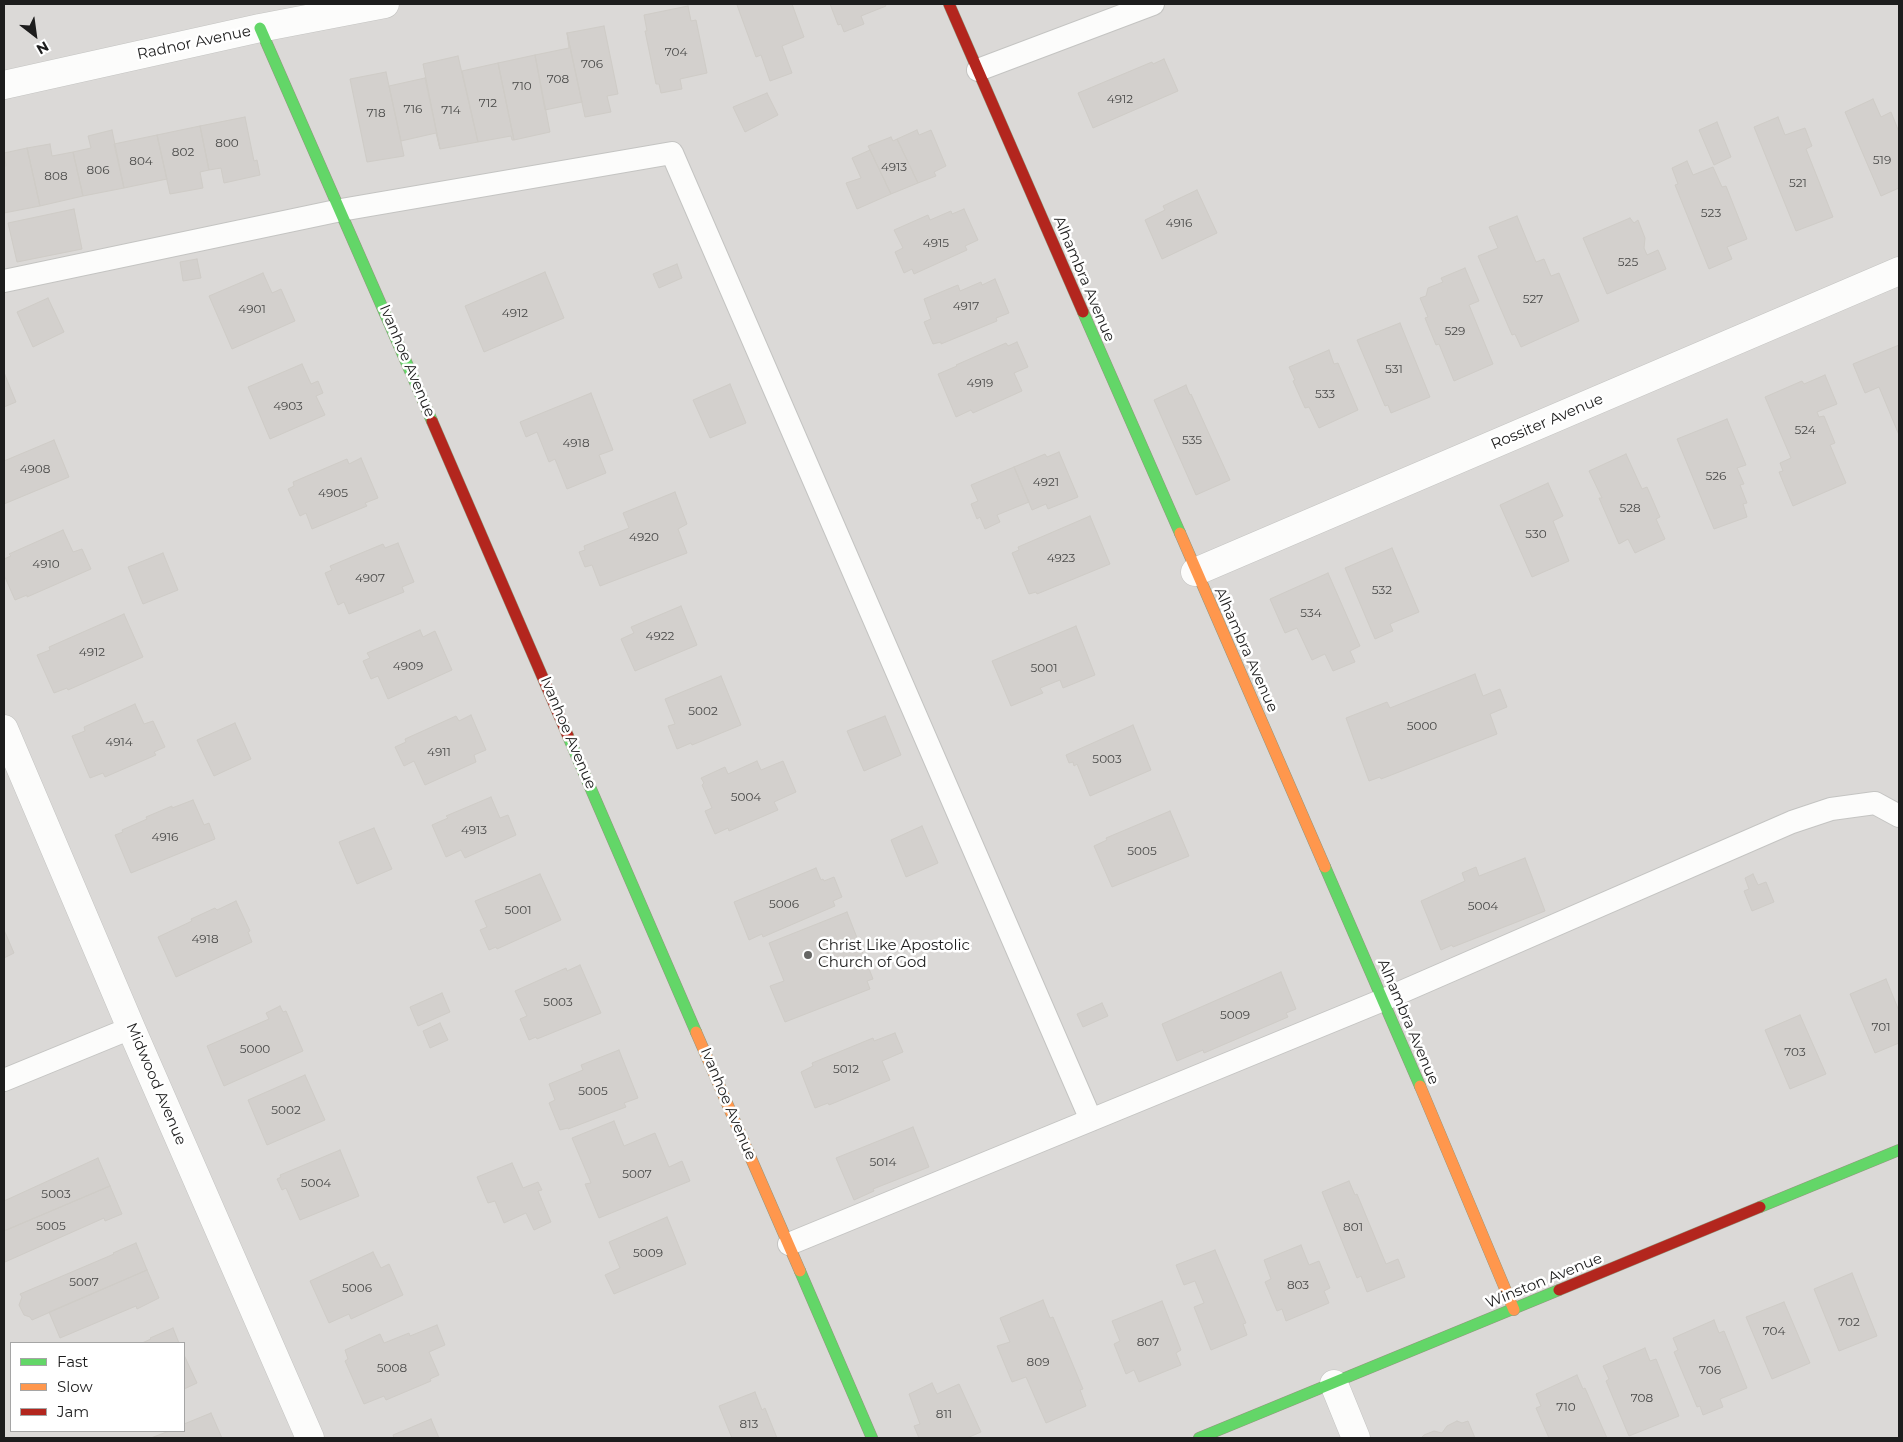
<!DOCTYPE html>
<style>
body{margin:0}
#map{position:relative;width:1903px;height:1442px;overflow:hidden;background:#eceae6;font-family:Montserrat,sans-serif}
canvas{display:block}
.frame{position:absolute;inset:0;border:5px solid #1d1d1d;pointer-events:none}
.legend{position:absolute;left:10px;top:1342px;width:175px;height:90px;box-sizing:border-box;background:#fff;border:1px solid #a5a5a5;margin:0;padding:6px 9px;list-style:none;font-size:15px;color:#1d1d1d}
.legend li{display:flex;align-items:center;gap:10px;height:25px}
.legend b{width:25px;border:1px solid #a5a5a5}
.north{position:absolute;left:10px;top:10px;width:50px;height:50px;-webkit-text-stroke:4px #fff;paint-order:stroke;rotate:150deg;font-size:14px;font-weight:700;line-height:20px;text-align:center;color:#1d1d1d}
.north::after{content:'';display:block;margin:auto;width:18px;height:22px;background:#1d1d1d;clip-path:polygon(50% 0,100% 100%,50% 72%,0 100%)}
</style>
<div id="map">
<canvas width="1903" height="1442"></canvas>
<div class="frame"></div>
<ul class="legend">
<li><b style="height:6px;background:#63d668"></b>Fast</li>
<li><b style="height:6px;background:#ff974d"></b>Slow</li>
<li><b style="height:6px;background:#b3261e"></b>Jam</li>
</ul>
<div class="north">N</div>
</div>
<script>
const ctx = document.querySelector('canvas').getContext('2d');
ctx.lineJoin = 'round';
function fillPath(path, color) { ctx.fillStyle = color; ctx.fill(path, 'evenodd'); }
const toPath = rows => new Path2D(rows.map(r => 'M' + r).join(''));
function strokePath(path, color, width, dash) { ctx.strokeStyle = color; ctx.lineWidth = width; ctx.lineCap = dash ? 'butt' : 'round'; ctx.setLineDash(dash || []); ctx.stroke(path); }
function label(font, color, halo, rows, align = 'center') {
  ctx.font = font + ' Montserrat,sans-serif'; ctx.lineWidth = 5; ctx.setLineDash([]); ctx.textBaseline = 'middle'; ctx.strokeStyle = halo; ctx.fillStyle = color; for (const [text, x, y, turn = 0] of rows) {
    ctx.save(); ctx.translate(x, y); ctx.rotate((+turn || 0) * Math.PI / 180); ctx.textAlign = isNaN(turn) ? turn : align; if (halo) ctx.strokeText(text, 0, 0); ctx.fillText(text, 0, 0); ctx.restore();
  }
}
fillPath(toPath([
 [4,4,1899,4,1899,1438,4,1438],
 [11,1343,184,1343,184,1431,11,1431]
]), '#dbd9d7');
const building = toPath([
 [739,4,792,4,804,37,782,46,792,73,770,81,761,55,756,57,737,5,739,4],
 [830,4,885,4,886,6,861,16,864,24,844,32,841,24,838,25,830,4],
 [688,6,691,21,696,20,707,73,680,79,682,89,661,93,659,84,656,84,645,31,647,31,644,15,688,6],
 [604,26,618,94,607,96,611,112,585,117,567,33,604,26],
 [567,33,582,102,545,110,535,55,569,48,567,33],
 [535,55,550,132,514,140,498,63,535,55],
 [458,56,478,142,440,149,423,64,458,56],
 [1164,59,1178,91,1093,128,1078,93,1152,62,1153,64,1164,59],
 [498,63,514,140,512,140,511,136,478,142,462,71,498,63],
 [386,72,404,156,367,162,350,79,386,72],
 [425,78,440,149,436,133,401,141,389,86,425,78],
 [767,93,778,115,745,132,733,107,767,93],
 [1873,99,1881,117,1891,112,1899,132,1899,188,1881,196,1845,112,1873,99],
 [245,117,254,161,257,160,260,175,224,183,221,168,209,170,200,126,245,117],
 [1778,117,1785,135,1805,128,1812,146,1806,149,1833,217,1796,231,1754,127,1778,117],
 [1717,122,1731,157,1714,165,1699,130,1717,122],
 [200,126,209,170,200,172,203,188,170,194,157,135,200,126],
 [112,130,124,188,83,196,73,152,91,148,88,136,112,130],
 [917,130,919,135,931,130,946,166,934,172,936,176,918,183,897,139,917,130],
 [157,135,167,179,124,188,114,144,157,135],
 [891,137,893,141,897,139,918,183,891,194,868,146,891,137],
 [50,144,52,156,73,152,83,196,40,206,27,148,50,144],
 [27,148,40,206,4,213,4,166,6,166,4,153,27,148],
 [870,150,891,194,857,209,846,183,861,178,852,158,870,150],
 [1687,161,1693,175,1713,167,1722,187,1726,186,1747,239,1727,247,1732,259,1709,269,1675,185,1678,184,1672,168,1687,161],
 [1197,190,1217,233,1162,259,1145,220,1165,210,1163,206,1197,190],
 [74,209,82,249,17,262,8,223,74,209],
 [964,209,978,240,965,246,967,250,914,274,912,269,904,273,895,252,903,248,894,230,928,215,930,220,951,211,952,214,964,209],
 [1517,216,1536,262,1544,259,1551,276,1559,273,1579,321,1521,347,1515,334,1512,335,1478,256,1498,248,1489,227,1517,216],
 [1630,218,1634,223,1638,220,1645,238,1644,248,1647,255,1658,250,1666,269,1607,294,1583,238,1630,218],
 [197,259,201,278,183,281,180,262,197,259],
 [677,264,682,278,659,288,653,274,677,264],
 [1465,268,1479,301,1469,305,1493,364,1454,381,1439,344,1436,345,1425,318,1428,317,1420,298,1426,296,1428,288,1443,282,1441,278,1465,268],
 [545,272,564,318,484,352,465,306,545,272],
 [263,273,272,293,281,289,295,321,232,349,209,296,263,273],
 [995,279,1009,313,996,318,997,321,941,344,941,342,933,344,924,322,931,319,924,299,958,285,960,291,981,282,982,285,995,279],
 [48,298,64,332,33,347,17,312,48,298],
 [1400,323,1430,397,1391,413,1388,405,1385,406,1357,340,1400,323],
 [1017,342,1028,367,1014,373,1022,391,973,413,971,410,956,417,938,374,957,366,956,365,1006,343,1008,346,1017,342],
 [1899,345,1899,435,1879,387,1865,393,1853,364,1899,345],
 [1329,350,1334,364,1338,363,1358,410,1319,428,1309,407,1305,408,1293,381,1295,380,1289,367,1329,350],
 [302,364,311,384,318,381,323,393,316,396,325,415,270,439,248,387,302,364],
 [5,375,16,402,4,407,4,376,5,375],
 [1825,375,1837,404,1817,412,1819,417,1824,416,1835,443,1830,445,1846,483,1793,506,1779,472,1783,471,1780,463,1791,458,1765,397,1802,381,1804,384,1825,375],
 [730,384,746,423,710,438,693,400,730,384],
 [1186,385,1190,395,1191,394,1230,480,1196,495,1154,400,1186,385],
 [591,393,613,450,599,455,606,473,567,489,555,459,549,462,537,432,526,437,520,422,591,393],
 [1727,419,1746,465,1737,468,1744,484,1740,485,1747,503,1743,504,1747,517,1714,529,1677,439,1727,419],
 [54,440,69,477,4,504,4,461,54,440],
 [1059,452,1078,497,1048,509,1046,504,1032,510,1014,467,1045,454,1047,457,1059,452],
 [1626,454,1642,489,1647,487,1660,517,1656,519,1665,539,1635,553,1628,539,1619,544,1599,498,1602,498,1589,471,1626,454],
 [361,458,378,498,365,503,367,506,312,529,306,513,300,516,288,489,294,486,293,482,347,459,349,464,361,458],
 [1014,467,1029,502,997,515,1000,522,985,529,980,517,977,519,971,504,978,501,971,485,1014,467],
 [1548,483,1563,516,1553,521,1569,561,1532,577,1500,505,1548,483],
 [675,492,687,524,678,529,687,553,600,586,592,565,585,567,579,552,585,550,584,546,629,528,623,513,675,492],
 [1090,516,1110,564,1037,594,1036,592,1029,594,1012,553,1019,550,1018,547,1090,516],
 [63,530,73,552,82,549,91,569,27,597,27,595,15,600,4,575,4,559,11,556,9,554,63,530],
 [398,543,414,582,402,587,404,592,349,614,344,602,338,605,325,573,332,570,330,566,383,544,385,548,398,543],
 [1392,548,1419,612,1390,624,1393,631,1375,639,1345,568,1392,548],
 [163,553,178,590,143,604,128,567,163,553],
 [1328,573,1360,646,1350,651,1355,662,1333,671,1325,654,1312,660,1297,628,1285,633,1270,599,1328,573],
 [681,606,697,645,635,671,621,639,634,633,631,627,681,606],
 [124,614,143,657,68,690,67,688,54,693,37,655,50,650,49,647,124,614],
 [1076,626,1095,675,1063,688,1060,680,1040,688,1043,693,1011,706,992,661,1076,626],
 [420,630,423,637,435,631,452,670,388,699,378,676,371,679,363,661,370,658,367,653,420,630],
 [1475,674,1483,696,1500,689,1507,707,1490,714,1497,734,1381,779,1380,777,1369,781,1346,718,1387,702,1390,708,1475,674],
 [721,676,741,725,692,745,691,743,677,749,668,726,675,724,665,699,721,676],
 [135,704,144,724,153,721,165,747,154,752,156,755,105,777,103,773,90,778,72,736,85,731,84,727,135,704],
 [471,715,486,750,474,755,476,762,425,785,414,761,404,766,395,747,406,742,405,739,456,716,459,721,471,715],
 [885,716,901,755,864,771,847,731,885,716],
 [235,723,251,759,214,776,197,740,235,723],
 [1133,725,1151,770,1090,796,1077,764,1074,766,1073,762,1069,763,1066,755,1133,725],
 [757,761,761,770,783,761,796,792,774,802,778,810,729,831,728,828,715,834,705,811,712,808,702,785,704,783,701,778,725,767,728,774,757,761],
 [491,797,500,818,508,815,516,835,465,858,461,850,446,857,432,825,448,818,446,816,491,797],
 [193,800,204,825,209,823,215,839,131,873,115,835,123,832,122,830,147,819,146,817,172,806,172,808,193,800],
 [1170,811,1189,856,1112,887,1094,846,1107,840,1106,838,1170,811],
 [922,826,938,863,906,877,891,840,922,826],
 [374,828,392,869,357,884,339,842,374,828],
 [1525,858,1545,911,1453,947,1452,945,1441,950,1421,901,1465,881,1462,873,1476,867,1479,876,1525,858],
 [816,868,821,880,823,879,824,881,834,877,842,897,833,901,835,906,763,937,762,934,749,940,734,902,816,868],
 [540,874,561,920,497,949,496,947,489,950,480,930,487,927,475,901,540,874],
 [1753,874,1758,885,1766,882,1774,902,1752,911,1744,891,1749,889,1745,878,1753,874],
 [236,901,250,931,248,932,252,942,176,977,158,937,192,921,191,919,215,908,217,910,236,901],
 [847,912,873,979,867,981,870,989,785,1022,770,986,784,981,769,943,847,912],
 [4,930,14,953,4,958,4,930],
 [580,965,601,1013,537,1039,536,1037,529,1040,520,1019,527,1016,515,991,566,968,567,971,580,965],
 [1281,972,1296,1009,1286,1013,1288,1017,1204,1053,1203,1050,1177,1061,1162,1024,1281,972],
 [1886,979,1899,1011,1899,1043,1875,1053,1850,994,1886,979],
 [442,993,450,1012,418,1026,410,1007,442,993],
 [1102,1003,1108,1016,1083,1027,1077,1014,1102,1003],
 [280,1006,283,1012,286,1011,303,1051,224,1086,207,1046,269,1019,266,1013,280,1006],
 [1800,1015,1826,1074,1790,1089,1765,1030,1800,1015],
 [440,1023,448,1040,430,1048,423,1031,440,1023],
 [895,1033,903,1052,882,1061,890,1080,829,1105,828,1103,815,1108,801,1072,813,1066,812,1063,873,1038,874,1041,895,1033],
 [619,1050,638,1098,624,1103,626,1107,568,1129,568,1128,560,1130,549,1103,555,1100,549,1084,583,1070,581,1065,619,1050],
 [305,1075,325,1120,267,1145,248,1100,305,1075],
 [614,1121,624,1146,655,1133,669,1167,682,1161,690,1181,599,1218,585,1184,591,1183,572,1138,614,1121],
 [913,1127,929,1167,873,1189,874,1191,854,1200,836,1158,913,1127],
 [340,1150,359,1196,300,1220,286,1188,282,1190,277,1179,281,1177,280,1175,340,1150],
 [98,1158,110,1186,4,1231,4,1201,98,1158],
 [512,1163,523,1188,538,1182,542,1190,538,1191,551,1222,534,1230,526,1213,504,1223,495,1201,488,1203,477,1177,512,1163],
 [1349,1181,1355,1195,1357,1194,1386,1264,1398,1259,1405,1277,1367,1292,1361,1276,1357,1278,1322,1192,1349,1181],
 [110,1186,122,1214,105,1221,104,1218,5,1262,4,1231,110,1186],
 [667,1217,686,1264,614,1294,605,1275,620,1268,609,1242,667,1217],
 [136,1243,147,1270,32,1320,30,1317,24,1315,19,1305,22,1297,20,1294,114,1254,113,1253,136,1243],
 [1301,1245,1309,1265,1319,1261,1330,1288,1324,1291,1329,1303,1286,1321,1282,1309,1277,1311,1265,1282,1271,1279,1264,1260,1301,1245],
 [1215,1250,1246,1323,1243,1324,1247,1335,1211,1350,1194,1307,1204,1303,1195,1281,1184,1285,1176,1265,1215,1250],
 [373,1252,381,1268,389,1264,403,1295,351,1319,349,1314,329,1323,310,1281,373,1252],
 [147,1270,159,1298,137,1309,136,1306,60,1338,49,1312,147,1270],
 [1852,1273,1877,1336,1839,1351,1814,1289,1852,1273],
 [1043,1300,1050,1318,1053,1317,1083,1389,1080,1390,1086,1406,1046,1423,1026,1377,1012,1382,997,1346,1010,1342,1000,1318,1043,1300],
 [1162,1301,1181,1350,1176,1353,1181,1365,1139,1382,1134,1370,1126,1374,1114,1344,1120,1341,1112,1321,1162,1301],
 [1784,1302,1810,1363,1772,1379,1746,1317,1784,1302],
 [1714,1320,1719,1333,1724,1331,1747,1388,1720,1399,1723,1407,1703,1415,1700,1406,1697,1407,1674,1352,1678,1350,1673,1338,1714,1320],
 [437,1325,445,1345,429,1352,439,1375,430,1379,431,1381,386,1400,384,1396,364,1404,345,1361,348,1359,345,1350,380,1334,384,1343,409,1333,410,1336,437,1325],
 [173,1328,179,1343,142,1343,151,1339,150,1338,173,1328],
 [1645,1348,1650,1361,1656,1359,1679,1416,1629,1436,1606,1381,1609,1379,1603,1366,1645,1348],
 [184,1355,197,1383,184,1389,184,1355],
 [1577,1375,1583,1389,1585,1388,1607,1438,1549,1438,1536,1408,1541,1406,1536,1394,1577,1375],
 [932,1383,937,1394,959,1384,981,1432,967,1438,919,1438,914,1426,920,1424,909,1394,932,1383],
 [755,1392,762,1410,765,1408,777,1438,732,1438,719,1406,755,1392],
 [211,1413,222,1438,151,1438,169,1431,184,1431,184,1424,211,1413],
 [431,1419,439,1438,394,1438,393,1435,431,1419],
 [1457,1421,1462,1423,1468,1421,1475,1438,1421,1438,1424,1435,1434,1431,1442,1433,1447,1426,1457,1421]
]);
fillPath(building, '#d3d0cd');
strokePath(building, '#cfccc7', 1);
const lane = toPath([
 [978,70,1153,4],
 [4,281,341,210,672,153,1091,1120],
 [4,1080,131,1028],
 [789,1244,1383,1000,1792,822,1831,809,1875,803,1899,816]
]);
const street = toPath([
 [4,85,260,28,385,4],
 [1195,572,1899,271],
 [4,729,131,1028,310,1438],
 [1334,1384,1356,1438]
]);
const fast = toPath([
 [260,28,432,421],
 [1083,312,1180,533],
 [568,736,696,1032],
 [1325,867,1420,1086],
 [1760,1207,1899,1150],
 [800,1271,872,1438],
 [1199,1438,1559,1290]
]);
const slow = toPath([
 [1180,533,1325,867],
 [696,1032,800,1271],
 [1420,1086,1514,1310]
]);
const jam = toPath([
 [949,4,1083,312],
 [432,421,568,736],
 [1559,1290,1760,1207]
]);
strokePath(lane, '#c4c4c2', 24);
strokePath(street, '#c4c4c2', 29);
strokePath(fast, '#93967e', 12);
strokePath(slow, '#93967e', 12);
strokePath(jam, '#93967e', 12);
strokePath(lane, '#fcfcfb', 22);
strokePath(street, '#fcfcfb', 28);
strokePath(fast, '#63d668', 11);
strokePath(slow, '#ff974d', 11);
strokePath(jam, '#b3261e', 11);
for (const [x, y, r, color] of [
 [808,955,5,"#656563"]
]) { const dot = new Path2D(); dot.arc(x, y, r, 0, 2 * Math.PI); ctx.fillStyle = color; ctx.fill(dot); strokePath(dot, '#fff', 2); }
label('12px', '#4a4a49', null, [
 ["704",676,52],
 ["706",592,64],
 ["708",558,79],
 ["710",522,86],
 ["4912",1120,99],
 ["712",488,103],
 ["716",413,109],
 ["714",451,110],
 ["718",376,113],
 ["800",227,143],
 ["802",183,152],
 ["519",1882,160],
 ["804",141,161],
 ["4913",894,167],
 ["806",98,170],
 ["808",56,176],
 ["521",1798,183],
 ["523",1711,213],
 ["4916",1179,223],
 ["4915",936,243],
 ["525",1628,262],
 ["527",1533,299],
 ["4917",966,306],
 ["4901",252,309],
 ["4912",515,313],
 ["529",1455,331],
 ["531",1394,369],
 ["4919",980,383],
 ["533",1325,394],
 ["4903",288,406],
 ["524",1805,430],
 ["535",1192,440],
 ["4918",576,443],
 ["4908",35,469],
 ["526",1716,476],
 ["4921",1046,482],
 ["4905",333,493],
 ["528",1630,508],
 ["530",1536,534],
 ["4920",644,537],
 ["4923",1061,558],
 ["4910",46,564],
 ["4907",370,578],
 ["532",1382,590],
 ["534",1311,613],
 ["4922",660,636],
 ["4912",92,652],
 ["4909",408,666],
 ["5001",1044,668],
 ["5002",703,711],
 ["5000",1422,726],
 ["4914",119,742],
 ["4911",439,752],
 ["5003",1107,759],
 ["5004",746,797],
 ["4913",474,830],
 ["4916",165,837],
 ["5005",1142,851],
 ["5006",784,904],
 ["5004",1483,906],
 ["5001",518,910],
 ["4918",205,939],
 ["5003",558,1002],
 ["5009",1235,1015],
 ["701",1881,1027],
 ["5000",255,1049],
 ["703",1795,1052],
 ["5012",846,1069],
 ["5005",593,1091],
 ["5002",286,1110],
 ["5014",883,1162],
 ["5007",637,1174],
 ["5004",316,1183],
 ["5003",56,1194],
 ["5005",51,1226],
 ["801",1353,1227],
 ["5009",648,1253],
 ["5007",84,1282],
 ["803",1298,1285],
 ["5006",357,1288],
 ["702",1849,1322],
 ["704",1774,1331],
 ["807",1148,1342],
 ["809",1038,1362],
 ["5008",392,1368],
 ["706",1710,1370],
 ["708",1642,1398],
 ["710",1566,1407],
 ["811",944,1414],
 ["813",749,1424]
]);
label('15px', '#1d1d1d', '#fff', [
 ["Radnor Avenue",194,43,-12],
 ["Alhambra Avenue",1084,279,67],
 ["Ivanhoe Avenue",407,361,67],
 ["Rossiter Avenue",1547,422,-23],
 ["Alhambra Avenue",1246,650,66],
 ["Ivanhoe Avenue",568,733,67],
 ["Alhambra Avenue",1408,1022,67],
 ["Midwood Avenue",156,1084,67],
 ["Ivanhoe Avenue",728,1104,67],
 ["Winston Avenue",1544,1281,-22]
]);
label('15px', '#1d1d1d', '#fff', [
 ["Christ Like Apostolic",818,946],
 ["Church of God",818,963]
], 'left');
</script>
